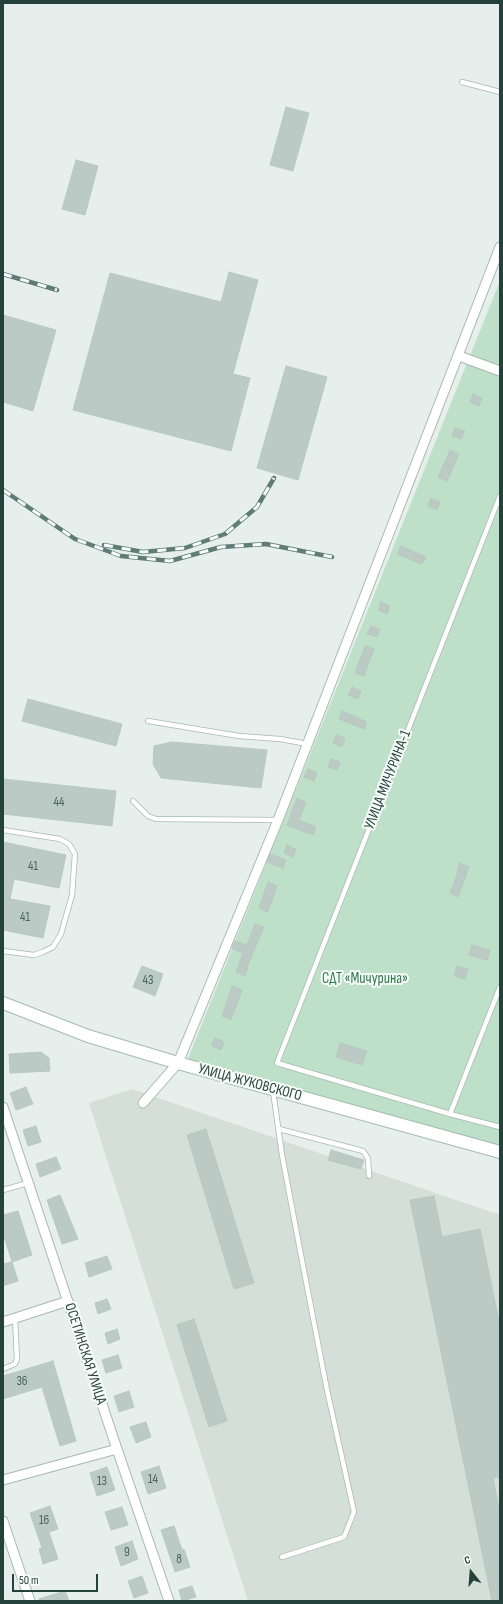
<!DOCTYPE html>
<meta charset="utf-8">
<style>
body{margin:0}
#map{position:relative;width:503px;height:1604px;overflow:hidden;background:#e6efeb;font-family:"Sofia Sans Condensed",sans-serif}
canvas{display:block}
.frame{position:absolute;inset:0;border:4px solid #24423a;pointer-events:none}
.north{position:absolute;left:451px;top:1552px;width:40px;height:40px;-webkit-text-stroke:3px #f7fbf9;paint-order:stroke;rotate:343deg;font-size:11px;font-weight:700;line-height:16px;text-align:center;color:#24423a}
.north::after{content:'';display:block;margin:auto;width:14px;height:18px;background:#24423a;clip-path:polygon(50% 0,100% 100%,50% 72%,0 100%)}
.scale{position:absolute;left:12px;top:1574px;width:86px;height:18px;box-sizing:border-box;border:2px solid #24423a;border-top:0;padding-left:5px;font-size:12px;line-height:14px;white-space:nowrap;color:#24423a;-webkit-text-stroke:3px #f7fbf9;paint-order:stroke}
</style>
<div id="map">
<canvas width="503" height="1604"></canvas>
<div class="frame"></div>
<div class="north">С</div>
<div class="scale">50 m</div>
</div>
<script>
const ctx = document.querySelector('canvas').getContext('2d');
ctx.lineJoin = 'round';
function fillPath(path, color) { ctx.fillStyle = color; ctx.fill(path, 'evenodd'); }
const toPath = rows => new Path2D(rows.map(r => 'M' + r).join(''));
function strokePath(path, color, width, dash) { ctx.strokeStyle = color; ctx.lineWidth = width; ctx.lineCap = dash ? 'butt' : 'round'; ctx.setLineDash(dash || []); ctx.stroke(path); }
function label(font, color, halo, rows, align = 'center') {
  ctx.font = font + ' "Sofia Sans Condensed",sans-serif'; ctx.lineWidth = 4; ctx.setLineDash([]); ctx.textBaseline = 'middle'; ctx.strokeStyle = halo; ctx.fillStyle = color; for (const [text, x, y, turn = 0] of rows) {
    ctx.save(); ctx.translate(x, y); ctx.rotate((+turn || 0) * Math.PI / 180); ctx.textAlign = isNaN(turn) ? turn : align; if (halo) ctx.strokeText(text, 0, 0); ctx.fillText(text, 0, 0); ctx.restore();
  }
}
fillPath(toPath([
 [132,1089,500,1215,500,1601,248,1601,89,1103]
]), '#d4dfda');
fillPath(toPath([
 [500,281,500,1154,220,1082,187,1061]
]), '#bfe0c8');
const building = toPath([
 [286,107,309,113,293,171,270,165,286,107],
 [76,160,98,166,85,215,62,209,76,160],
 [229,272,258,280,233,374,250,378,231,451,73,410,110,273,221,302,229,272],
 [3,315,56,330,33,411,3,402,3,315],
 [286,366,327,377,298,480,257,468,286,366],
 [473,394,482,398,479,406,470,402,473,394],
 [455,428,465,431,461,439,452,436,455,428],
 [450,450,459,454,447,481,438,477,450,450],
 [431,498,440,502,437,510,428,506,431,498],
 [401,546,426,557,422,564,397,554,401,546],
 [381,602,390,606,387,614,378,610,381,602],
 [371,626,380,629,377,637,367,634,371,626],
 [365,646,374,649,364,676,355,673,365,646],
 [352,687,361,691,358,699,348,695,352,687],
 [28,699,122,724,116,746,22,721,28,699],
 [342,711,367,722,364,729,339,719,342,711],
 [336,735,345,738,342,747,333,743,336,735],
 [172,742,267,750,261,788,161,778,153,764,154,746,172,742],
 [331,759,340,762,337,770,328,767,331,759],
 [308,769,317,773,314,781,304,777,308,769],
 [3,779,116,791,112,826,3,814,3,779],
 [297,798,306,802,299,820,316,827,313,835,287,825,297,798],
 [3,842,66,855,59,888,14,879,10,899,50,906,43,938,3,930,3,842],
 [287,845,296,849,293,857,284,853,287,845],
 [270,854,286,860,283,868,267,862,270,854],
 [460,863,469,867,458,897,450,893,458,872,457,871,460,863],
 [268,882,277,886,268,912,259,908,268,882],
 [255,924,264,927,247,967,248,968,245,976,236,972,243,953,232,948,235,941,247,945,255,924],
 [472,945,490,950,487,960,469,955,472,945],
 [142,966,163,974,155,996,133,987,142,966],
 [457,966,468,969,465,979,454,976,457,966],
 [232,986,242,990,231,1020,222,1016,232,986],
 [215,1038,224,1042,221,1050,211,1046,215,1038],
 [340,1043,367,1051,362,1065,336,1057,340,1043],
 [41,1052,49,1058,50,1071,10,1073,9,1054,41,1052],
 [26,1087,33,1104,16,1110,10,1093,26,1087],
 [36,1126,41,1142,28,1146,23,1130,36,1126],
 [206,1129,254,1283,234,1289,187,1135,206,1129],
 [331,1150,364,1160,361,1169,328,1160,331,1150],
 [56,1157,61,1169,40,1177,36,1164,56,1157],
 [60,1195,78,1239,62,1244,47,1200,60,1195],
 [434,1196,442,1237,480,1229,500,1326,500,1477,493,1478,500,1514,500,1601,492,1601,410,1200,434,1196],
 [18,1211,32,1255,12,1262,3,1233,3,1215,18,1211],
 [107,1256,112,1269,89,1277,85,1263,107,1256],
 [12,1262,18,1281,3,1286,3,1264,12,1262],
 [107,1299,111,1309,98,1314,95,1303,107,1299],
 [194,1319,227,1421,209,1427,177,1325,194,1319],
 [117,1329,120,1339,108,1344,105,1333,117,1329],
 [118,1355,122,1368,106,1373,102,1360,118,1355],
 [53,1361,76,1441,60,1446,42,1387,3,1399,3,1376,53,1361],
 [129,1391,134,1407,119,1412,114,1396,129,1391],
 [146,1422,151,1437,136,1443,130,1427,146,1422],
 [159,1466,166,1488,148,1494,141,1472,159,1466],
 [107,1467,115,1490,97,1496,90,1473,107,1467],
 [50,1506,58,1529,49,1532,58,1559,43,1564,39,1549,42,1548,30,1513,50,1506],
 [122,1507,128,1525,111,1530,105,1512,122,1507],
 [174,1526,182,1550,184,1549,190,1567,175,1572,161,1530,174,1526],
 [132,1541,138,1559,121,1566,115,1547,132,1541],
 [142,1576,148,1593,134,1598,128,1581,142,1576],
 [192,1586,196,1597,182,1601,179,1590,192,1586],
 [65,1591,69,1601,39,1601,39,1599,65,1591]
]);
fillPath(building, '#bbcac4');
strokePath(building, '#b8c9c2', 1);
const service = toPath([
 [462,82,500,92],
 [500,496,277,1063,450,1114,500,1127],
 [148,721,239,736,280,739,308,744],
 [133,801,148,816,156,819,278,820],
 [3,830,60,839,69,844,75,854,72,895,61,934,53,947,43,952,34,955,3,951],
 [273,1091,282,1155,304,1271,327,1390,354,1512,344,1537,282,1557],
 [450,1114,500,987],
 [279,1129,363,1151,368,1158,369,1176],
 [3,1190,28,1183],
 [3,1369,15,1364,17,1359,15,1318]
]);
const minor = toPath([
 [459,356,500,371],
 [143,1103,178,1063,278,820,500,247],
 [3,1107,117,1449,169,1601],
 [3,1322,68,1301],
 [3,1480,117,1449],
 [3,1521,30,1601]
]);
const secondary = toPath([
 [3,1003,88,1036,178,1063,500,1152]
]);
strokePath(service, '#a8b8b2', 6);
strokePath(minor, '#a8b8b2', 11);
strokePath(secondary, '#a4bbb3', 14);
strokePath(service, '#fff', 4.5);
strokePath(minor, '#fff', 9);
strokePath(secondary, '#fff', 12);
const rail = toPath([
 [3,274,57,290],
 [3,490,75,539,121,556,170,561,221,547,266,544,332,557],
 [104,545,143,552,185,548,225,534,257,507,274,478]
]);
strokePath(rail, '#5f7d75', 4.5);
strokePath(rail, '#f7fbf9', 3, [9]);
label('13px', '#4a645c', null, [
 ["44",59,803],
 ["41",33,867],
 ["41",25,918],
 ["43",148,981],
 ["36",22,1382],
 ["14",153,1480],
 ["13",102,1482],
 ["16",44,1521],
 ["9",127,1553],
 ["8",179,1560]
]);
label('15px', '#24423a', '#f7fbf9', [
 ["УЛИЦА МИЧУРИНА-1",388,780,-69],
 ["УЛИЦА ЖУКОВСКОГО",250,1083,15],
 ["ОСЕТИНСКАЯ УЛИЦА",85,1354,72]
]);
label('15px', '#2d7a4b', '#f7fbf9', [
 ["СДТ «Мичурина»",365,979]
]);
</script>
